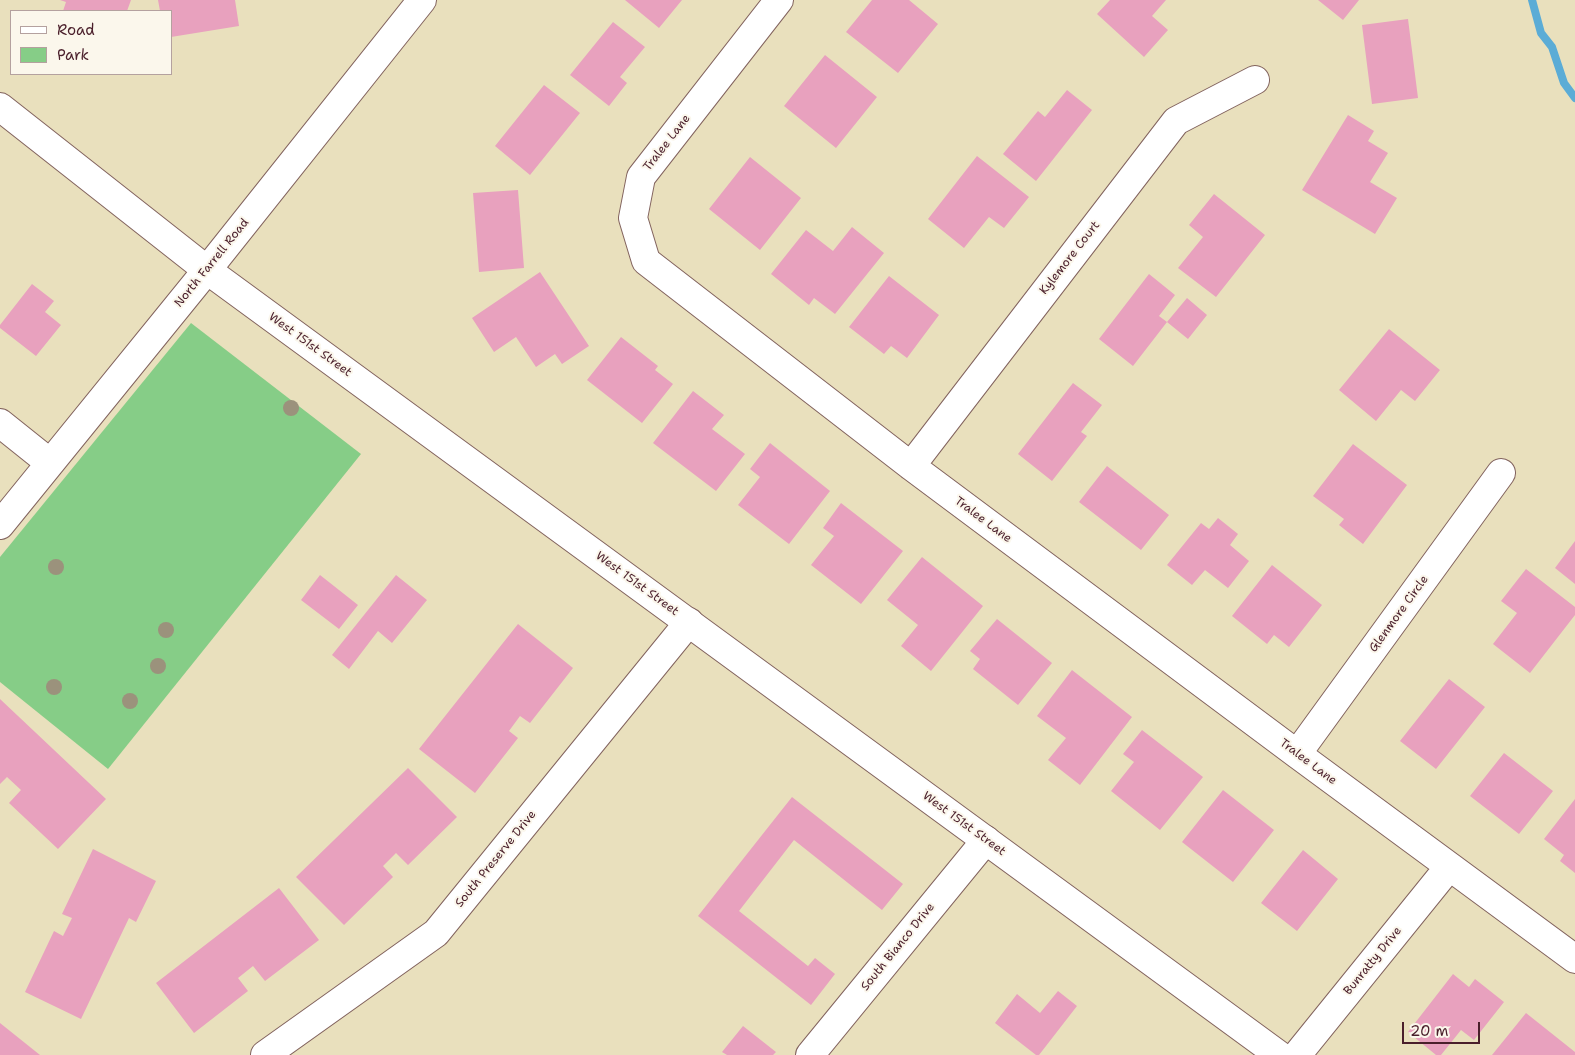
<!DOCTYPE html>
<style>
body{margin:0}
#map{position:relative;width:1575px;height:1055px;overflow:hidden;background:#e9e0bd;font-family:"Shantell Sans",sans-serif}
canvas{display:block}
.legend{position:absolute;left:10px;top:10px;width:162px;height:65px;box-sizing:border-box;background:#fbf7ec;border:1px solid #b4a19f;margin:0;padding:6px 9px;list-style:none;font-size:15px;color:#4a1f2b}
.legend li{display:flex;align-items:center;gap:10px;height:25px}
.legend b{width:25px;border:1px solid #b4a19f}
.scale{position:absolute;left:1402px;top:1022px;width:78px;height:22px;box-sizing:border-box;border:2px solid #4a1f2b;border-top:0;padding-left:6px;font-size:15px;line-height:18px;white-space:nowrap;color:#4a1f2b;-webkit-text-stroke:4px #fbf7ec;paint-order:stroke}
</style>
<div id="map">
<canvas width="1575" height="1055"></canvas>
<ul class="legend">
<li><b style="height:6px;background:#fff"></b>Road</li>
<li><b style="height:14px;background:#86cd87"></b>Park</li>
</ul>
<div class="scale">20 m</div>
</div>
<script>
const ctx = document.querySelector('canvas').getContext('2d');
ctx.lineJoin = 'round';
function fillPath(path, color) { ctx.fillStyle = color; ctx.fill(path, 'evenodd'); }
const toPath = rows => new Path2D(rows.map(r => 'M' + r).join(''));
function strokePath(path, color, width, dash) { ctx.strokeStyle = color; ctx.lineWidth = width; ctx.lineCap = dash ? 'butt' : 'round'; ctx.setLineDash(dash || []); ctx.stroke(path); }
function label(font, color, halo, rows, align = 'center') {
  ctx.font = font + ' "Shantell Sans",sans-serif'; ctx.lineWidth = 4; ctx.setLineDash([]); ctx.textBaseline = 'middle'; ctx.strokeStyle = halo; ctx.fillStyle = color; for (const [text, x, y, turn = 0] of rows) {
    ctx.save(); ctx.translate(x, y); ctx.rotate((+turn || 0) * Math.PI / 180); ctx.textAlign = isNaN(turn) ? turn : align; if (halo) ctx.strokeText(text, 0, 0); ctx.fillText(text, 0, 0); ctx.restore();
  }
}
fillPath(toPath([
 [191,323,361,454,108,769,0,682,0,557]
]), '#86cd87');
strokePath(toPath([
 [1532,0,1541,33,1552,47,1564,83,1575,98]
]), '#5bacd6', 8);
fillPath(toPath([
 [60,0,131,0,127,11,63,11,66,2],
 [158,0,235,0,239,26,171,37,171,11,160,11],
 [625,0,682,0,659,28],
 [872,0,909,0,938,24,898,73,846,32],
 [1110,0,1166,0,1152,16,1168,30,1144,57,1097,14],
 [1318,0,1359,0,1343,20],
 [1408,19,1418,98,1372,104,1362,25],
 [613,22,645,47,620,77,627,83,609,106,570,75],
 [825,55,877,97,836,148,784,106],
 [544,85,580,113,530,175,495,146],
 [1067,90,1092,110,1036,181,1003,154,1038,111,1045,117],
 [1348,115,1374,131,1368,141,1388,153,1370,182,1397,198,1375,234,1302,190],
 [977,156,1029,197,1004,228,989,217,964,248,928,219],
 [750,157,801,198,760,250,709,209],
 [518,190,524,268,479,272,473,193],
 [1214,194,1265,235,1216,297,1178,268,1203,237,1189,225],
 [852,227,884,253,835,314,814,298,809,305,771,274,806,230,833,251],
 [540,272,589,346,562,364,555,354,536,367,516,337,494,352,472,318],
 [1149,274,1175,295,1159,316,1167,322,1133,366,1099,339],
 [889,276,939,315,907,358,891,346,884,354,849,327],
 [32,284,54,301,45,312,61,325,36,356,0,328,0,325],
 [1187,298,1207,315,1188,339,1167,322],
 [1389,329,1440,370,1415,401,1401,390,1376,421,1339,390],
 [621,337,658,366,655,370,673,384,642,423,587,380],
 [1073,383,1102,405,1081,432,1087,436,1052,481,1018,454],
 [693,391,724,415,712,429,745,454,716,491,653,443],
 [770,443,830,491,789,544,738,505,760,477,750,469],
 [1353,444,1407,485,1363,544,1339,525,1344,519,1313,496],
 [1107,466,1169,515,1141,550,1079,502],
 [841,503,903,551,861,604,811,565,834,536,823,528],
 [1218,518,1238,534,1230,545,1249,561,1228,588,1205,570,1192,585,1167,565,1201,523,1209,529],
 [1575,541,1575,584,1555,568],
 [922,557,983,606,931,671,901,646,918,625,887,600],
 [1272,565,1322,605,1289,647,1274,635,1267,644,1232,616],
 [1526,569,1575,607,1575,615,1530,673,1493,644,1517,613,1501,601],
 [320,575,358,605,339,629,301,600],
 [396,575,427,600,392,643,378,631,349,669,332,655],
 [997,619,1052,663,1018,705,973,669,980,659,970,651],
 [518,624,573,668,530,723,520,716,509,731,518,738,475,793,419,749],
 [1072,670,1132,717,1080,785,1048,760,1066,738,1037,716],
 [1449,679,1485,707,1436,769,1400,741],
 [0,699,106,799,58,849,9,803,21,790,7,777,0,784],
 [1142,730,1203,777,1160,830,1111,791,1134,762,1123,754],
 [1504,753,1553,791,1519,834,1470,796],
 [408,768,457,817,408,865,396,853,383,866,393,877,344,925,296,877],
 [1223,790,1274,830,1233,882,1182,842],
 [792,797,903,884,882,910,794,840,739,911,808,966,815,958,835,974,811,1005,698,916],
 [1575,799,1575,873,1560,861,1564,855,1544,839],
 [93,849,156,881,136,922,129,918,81,1019,25,992,54,931,63,936,72,918,62,914],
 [1303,850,1338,879,1297,931,1261,903],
 [279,888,319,940,265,981,253,966,238,978,248,991,194,1033,156,983],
 [1453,974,1469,987,1475,979,1504,1002,1474,1040,1461,1030,1441,1055,1436,1055,1408,1032],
 [1058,991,1077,1006,1039,1055,1036,1055,995,1023,1017,994,1040,1013],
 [1526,1013,1575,1052,1575,1055,1492,1055],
 [0,1023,40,1055,0,1055],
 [743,1026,776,1052,773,1055,727,1055,722,1052]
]), '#e8a1be');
const minor = toPath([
 [779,0,641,177,633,218,646,261,911,466,1297,754,1575,959],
 [0,423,50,463],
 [911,466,1176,121,1255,80],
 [0,525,207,270,422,0],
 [1297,754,1501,473],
 [265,1055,436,933,689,622],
 [810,1055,986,840],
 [1297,1055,1449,867]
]);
const tertiary = toPath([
 [0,107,207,270,1279,1055]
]);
strokePath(minor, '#82635e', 30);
strokePath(tertiary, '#82635e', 30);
strokePath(minor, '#fff', 28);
strokePath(tertiary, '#fff', 28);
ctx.fillStyle = '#9b927c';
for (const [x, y] of [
 [291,408],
 [56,567],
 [166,630],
 [158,666],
 [54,687],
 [130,701]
]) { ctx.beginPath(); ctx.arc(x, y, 8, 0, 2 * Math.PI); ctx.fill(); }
label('12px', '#4a1f2b', '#fbf7ec', [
 ["Tralee Lane",667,143,-52],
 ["Kylemore Court",1070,258,-52],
 ["North Farrell Road",212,263,-51],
 ["West 151st Street",310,345,36],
 ["Tralee Lane",983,520,37],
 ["West 151st Street",637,584,36],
 ["Glenmore Circle",1399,614,-54],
 ["Tralee Lane",1308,762,37],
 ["West 151st Street",964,824,36],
 ["South Preserve Drive",496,859,-51],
 ["South Bianco Drive",898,947,-51],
 ["Bunratty Drive",1373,961,-51]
]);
</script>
